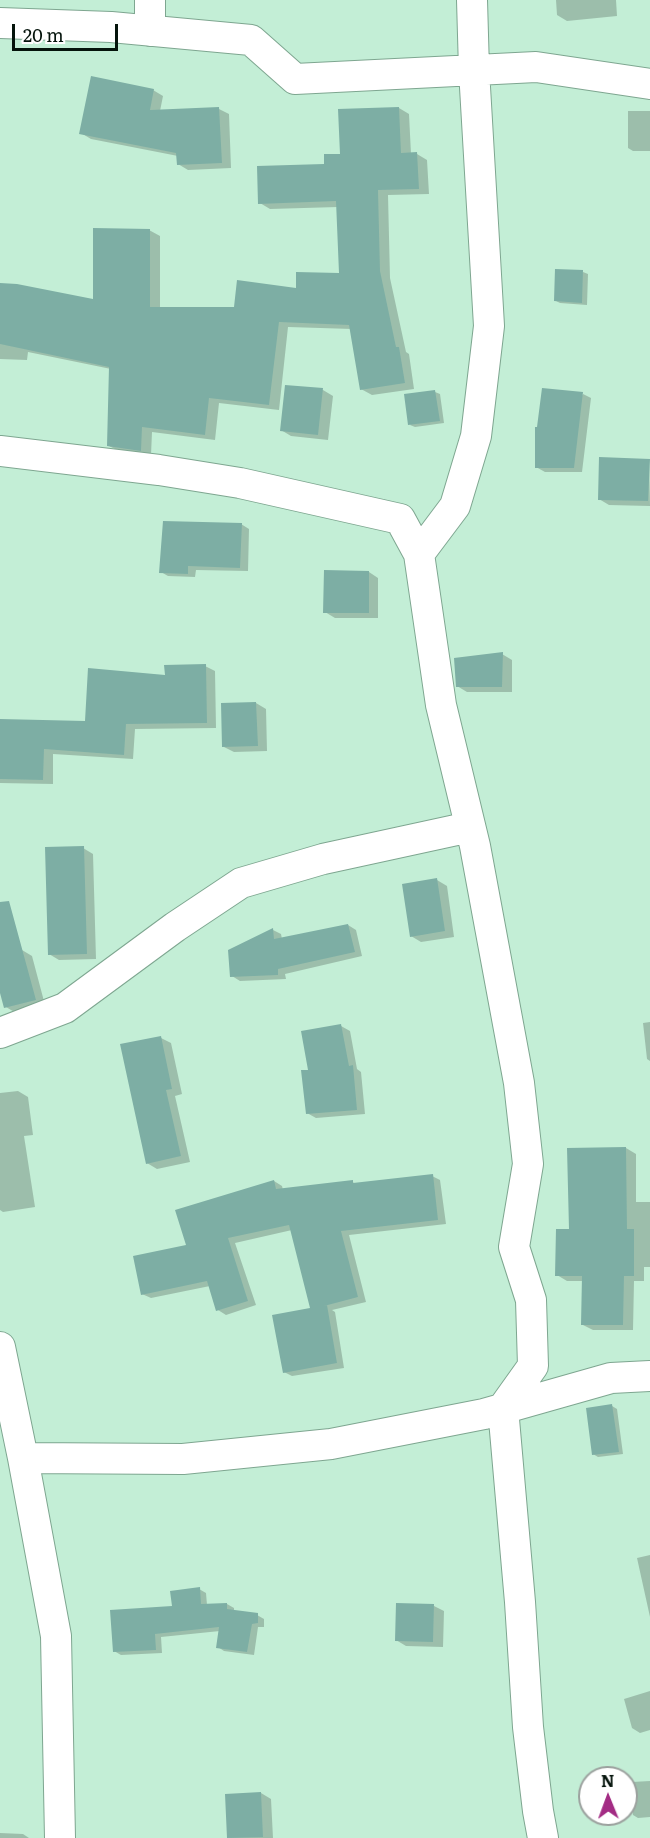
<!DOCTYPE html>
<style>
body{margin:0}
#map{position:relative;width:650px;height:1838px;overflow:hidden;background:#c3eed6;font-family:Literata,serif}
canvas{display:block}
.north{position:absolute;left:578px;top:1766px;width:60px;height:60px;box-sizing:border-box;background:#fff;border:2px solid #9ba19e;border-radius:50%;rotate:359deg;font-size:16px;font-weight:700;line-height:24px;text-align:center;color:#05140c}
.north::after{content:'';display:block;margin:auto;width:21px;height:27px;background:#a32c84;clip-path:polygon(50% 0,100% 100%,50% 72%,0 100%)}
.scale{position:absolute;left:12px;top:24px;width:106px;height:27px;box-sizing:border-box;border:3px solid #05140c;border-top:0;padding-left:8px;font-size:18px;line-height:21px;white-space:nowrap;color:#05140c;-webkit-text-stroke:4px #fff;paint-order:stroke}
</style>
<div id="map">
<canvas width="650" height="1838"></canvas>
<div class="north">N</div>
<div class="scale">20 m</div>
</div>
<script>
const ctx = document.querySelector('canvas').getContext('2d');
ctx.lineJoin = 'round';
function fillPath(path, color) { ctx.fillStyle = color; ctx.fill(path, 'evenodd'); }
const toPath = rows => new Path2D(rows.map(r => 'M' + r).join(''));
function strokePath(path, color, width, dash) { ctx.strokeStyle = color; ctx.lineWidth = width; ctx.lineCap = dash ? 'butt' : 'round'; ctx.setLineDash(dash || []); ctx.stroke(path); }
fillPath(toPath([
 [556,0,616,0,617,16,567,21,557,15],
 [153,90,163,96,160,111,219,109,229,114,231,168,188,170,178,164,178,156,91,139,81,133],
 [399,108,409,114,411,154,417,154,427,160,429,194,388,195,390,278,406,352,409,354,414,389,372,395,361,389,352,329,288,327,279,410,219,403,215,440,152,432,151,455,119,451,109,446,111,369,28,352,27,360,0,359,0,285,94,301,149,230,160,236,160,308,235,308,340,275,338,207,270,209,260,203,342,155],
 [628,111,650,111,650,151,633,151,628,148],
 [583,272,588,274,587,305,560,303,556,301],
 [286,387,323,390,333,396,328,440,291,436,281,430],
 [435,392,440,394,444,423,415,427,410,425],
 [583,394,591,398,582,472,545,472,536,467],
 [649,460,650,506,609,505,599,499],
 [241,524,249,529,248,571,196,570,195,577,168,576,161,572],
 [369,572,378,578,378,618,335,618,325,612],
 [502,654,512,660,512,692,467,692,457,686],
 [205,666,215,671,216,728,135,729,133,759,53,754,53,784,0,783,0,721,86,723,166,676],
 [256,703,266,709,267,751,234,752,224,747,223,705],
 [83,848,93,854,96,959,59,960,49,954],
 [437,880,447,886,454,937,421,942,411,936],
 [348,925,356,930,362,956,285,974,286,979,240,981,232,976,230,951,273,930,281,934,282,939],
 [22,950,32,956,45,1005,16,1013,6,1007,0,987,0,956],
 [650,1022,650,1061,647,1059,643,1023],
 [341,1026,350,1031,357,1069,361,1072,365,1114,316,1118,307,1113,310,1071],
 [161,1038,171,1043,182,1094,175,1096,190,1162,157,1169,147,1163],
 [18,1091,28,1097,33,1135,24,1136,35,1207,3,1212,0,1210,0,1093],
 [626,1148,636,1154,636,1202,650,1202,650,1267,644,1267,644,1281,634,1281,633,1330,593,1330,583,1325,584,1281,567,1281,557,1275,570,1230],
 [432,1176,440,1180,446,1224,349,1235,366,1302,332,1310,335,1312,344,1368,292,1376,284,1372,312,1309,292,1230,235,1243,256,1305,226,1315,218,1310,210,1286,151,1298,142,1294,188,1246,274,1181,282,1186,283,1190,352,1182,357,1184],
 [612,1406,617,1409,623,1454,598,1457,593,1454],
 [650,1555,650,1617,637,1558],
 [199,1589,206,1593,207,1605,227,1604,234,1608,234,1611,257,1615,264,1619,264,1627,258,1627,254,1655,224,1651,218,1647,220,1631,161,1637,162,1653,121,1655,114,1651],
 [434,1606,444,1611,443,1647,406,1646,396,1640],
 [650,1691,650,1730,640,1733,632,1728,624,1699],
 [650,1781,650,1817,638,1818,633,1815,632,1782],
 [261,1793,271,1799,273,1838,229,1838],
 [0,1833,23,1834,29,1838,0,1838]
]), '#0003');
fillPath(toPath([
 [91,76,154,89,150,110,219,107,222,163,177,165,176,153,79,134],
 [399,107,401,153,417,152,419,189,378,190,380,271,396,347,399,347,405,383,360,390,349,325,279,322,269,405,209,398,205,435,142,427,141,451,107,446,109,367,0,344,0,283,17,284,93,299,93,228,150,229,150,307,234,307,237,280,296,288,296,272,339,273,336,201,258,204,257,166,324,164,324,154,340,154,338,109],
 [555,269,583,270,582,303,554,301],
 [285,385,323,388,318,435,280,431],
 [542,388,583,392,574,468,535,468,535,427,537,427],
 [435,390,440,421,408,425,404,394],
 [599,457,650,459,648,501,598,500],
 [163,521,242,523,240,568,188,566,188,574,159,573],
 [324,570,369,571,369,613,323,613],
 [503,652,502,687,456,687,454,658],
 [206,664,207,723,126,724,124,755,44,749,43,780,0,779,0,719,85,721,88,668,165,675,164,665],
 [256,702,258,746,222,747,221,703],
 [84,846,87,954,48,955,45,847],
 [437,878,445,931,410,937,402,884],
 [9,901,36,1000,4,1008,0,993,0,902],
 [348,924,355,952,278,969,278,975,230,977,228,950,273,928,274,939],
 [341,1024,349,1066,353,1065,357,1110,306,1114,301,1070,308,1070,301,1031],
 [161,1036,172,1089,166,1090,181,1156,146,1164,120,1044],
 [626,1147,627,1229,634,1229,634,1276,624,1276,623,1325,581,1325,582,1276,555,1276,556,1229,569,1229,567,1148],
 [433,1174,438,1220,341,1231,358,1297,324,1306,327,1305,337,1363,283,1373,272,1315,310,1308,289,1225,228,1238,248,1301,216,1311,207,1281,141,1295,133,1256,186,1245,175,1210,274,1180,276,1189,353,1180,353,1183],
 [612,1404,619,1452,592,1455,586,1408],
 [200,1587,201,1604,227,1603,227,1609,258,1613,258,1623,252,1624,247,1652,216,1648,219,1627,155,1634,156,1650,113,1652,110,1610,172,1606,170,1591],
 [396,1603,434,1604,433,1642,395,1641],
 [261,1792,263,1837,227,1838,225,1794]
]), '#7daea4');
const minor = toPath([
 [150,0,150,31],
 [0,23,111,27,251,40,295,79,536,67,650,84],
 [0,451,159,470,240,483,400,519,419,554,441,705,475,846,519,1083,528,1164,514,1247,531,1300,533,1366,503,1408,520,1602,528,1727,538,1811,543,1838],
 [419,554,455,506,476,436,489,326,474,70,472,0],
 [0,1033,65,1008,175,927,241,883,323,859,470,827],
 [0,1347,23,1458,56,1636,60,1838],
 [23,1458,183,1459,331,1444,484,1414,611,1378,650,1376]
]);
strokePath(minor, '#7ea690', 32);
strokePath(minor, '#fff', 30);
</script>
